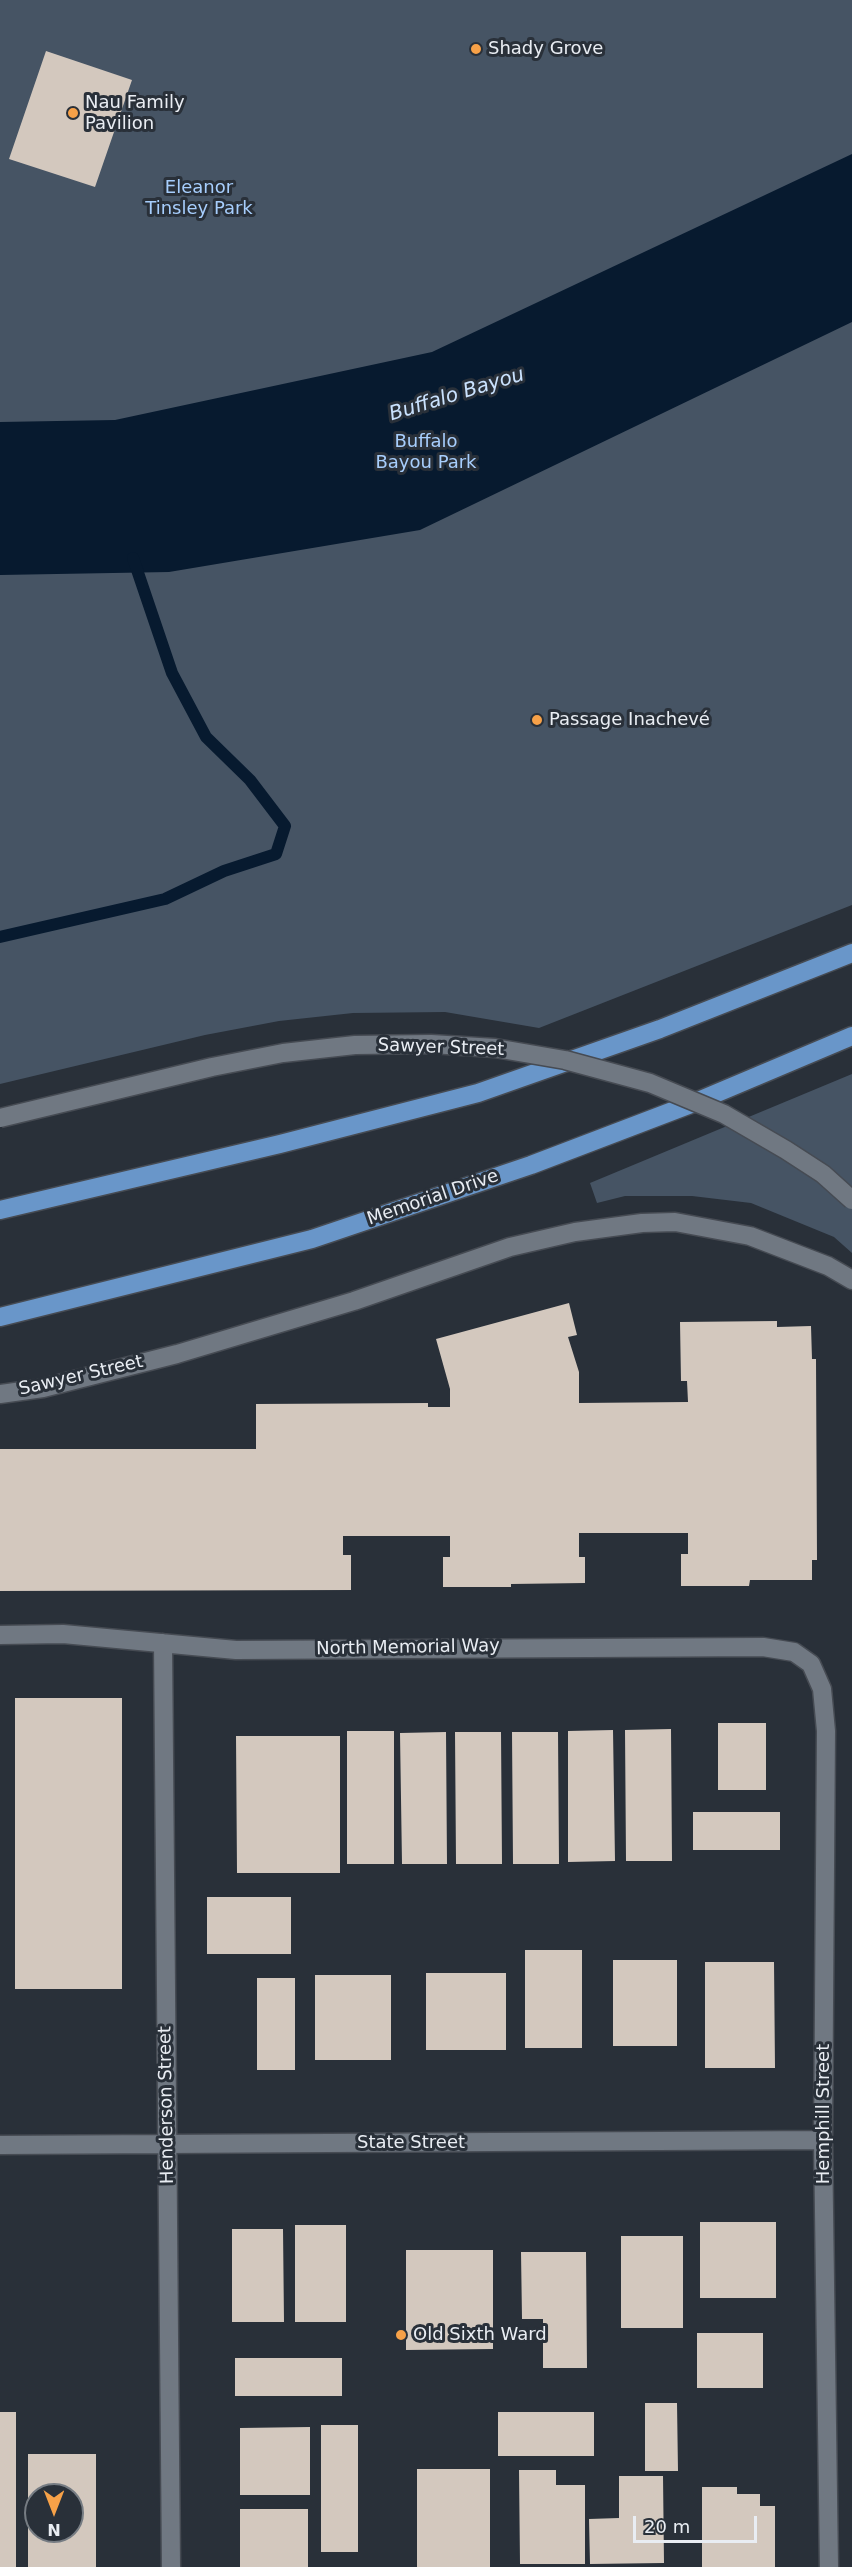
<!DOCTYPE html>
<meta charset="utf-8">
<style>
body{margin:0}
#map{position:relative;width:852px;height:2567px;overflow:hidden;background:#293039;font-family:"DejaVu Sans",sans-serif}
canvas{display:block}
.north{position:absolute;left:24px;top:2483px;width:60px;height:60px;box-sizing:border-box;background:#293039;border:2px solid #767c83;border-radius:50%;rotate:180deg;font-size:16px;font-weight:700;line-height:24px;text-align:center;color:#e9edf3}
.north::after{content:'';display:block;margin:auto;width:21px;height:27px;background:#f7a148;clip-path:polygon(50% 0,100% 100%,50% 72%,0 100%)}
.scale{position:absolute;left:633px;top:2516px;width:124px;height:27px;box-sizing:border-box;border:3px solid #e9edf3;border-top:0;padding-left:8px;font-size:18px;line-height:21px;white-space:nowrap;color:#e9edf3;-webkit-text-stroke:4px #293039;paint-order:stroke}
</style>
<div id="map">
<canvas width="852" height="2567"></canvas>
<div class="north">N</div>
<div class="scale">20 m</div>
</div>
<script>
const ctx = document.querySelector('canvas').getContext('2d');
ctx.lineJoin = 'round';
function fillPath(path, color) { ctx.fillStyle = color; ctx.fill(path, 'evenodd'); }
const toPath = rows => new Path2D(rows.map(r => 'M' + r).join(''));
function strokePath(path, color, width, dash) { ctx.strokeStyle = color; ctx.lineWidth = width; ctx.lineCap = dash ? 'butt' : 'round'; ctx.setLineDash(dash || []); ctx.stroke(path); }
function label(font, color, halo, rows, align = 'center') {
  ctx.font = font + ' "DejaVu Sans",sans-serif'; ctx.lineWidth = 6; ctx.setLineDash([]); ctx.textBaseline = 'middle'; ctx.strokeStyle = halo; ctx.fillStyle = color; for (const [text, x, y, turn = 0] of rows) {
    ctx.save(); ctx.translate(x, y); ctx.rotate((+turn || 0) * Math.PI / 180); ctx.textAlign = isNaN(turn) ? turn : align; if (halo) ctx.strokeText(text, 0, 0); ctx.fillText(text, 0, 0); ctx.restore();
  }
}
fillPath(toPath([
 [0,0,852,0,852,905,539,1028,445,1012,353,1013,279,1021,205,1035,0,1084],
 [852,1074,852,1253,834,1237,751,1203,692,1196,625,1196,597,1203,590,1183]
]), '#465464');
fillPath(toPath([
 [852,154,852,322,420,530,169,572,0,575,0,422,115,420,432,352]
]), '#071a2f');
strokePath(toPath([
 [0,937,165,899,224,871,276,854,285,826,250,780,206,737,172,673,133,558]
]), '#071a2f', 12);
fillPath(toPath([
 [46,51,132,80,95,187,9,159],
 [569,1303,577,1335,568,1337,579,1372,579,1403,688,1402,687,1381,681,1381,680,1322,777,1321,777,1327,811,1326,812,1359,816,1359,817,1560,812,1560,812,1580,750,1580,749,1586,681,1586,681,1554,688,1554,688,1533,579,1533,579,1557,585,1557,585,1583,511,1584,511,1587,443,1587,443,1557,450,1557,450,1536,343,1536,343,1555,351,1555,351,1590,0,1591,0,1449,256,1449,256,1404,428,1403,428,1407,450,1407,450,1389,436,1339],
 [15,1698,122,1698,122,1989,15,1989],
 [718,1723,766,1723,766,1790,718,1790],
 [671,1729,672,1861,626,1861,625,1730],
 [613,1730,615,1861,568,1862,568,1731],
 [347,1731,394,1731,394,1864,347,1864],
 [446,1732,447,1864,402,1864,400,1733],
 [455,1732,501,1732,502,1864,456,1864],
 [512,1732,558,1732,559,1864,513,1864],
 [236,1736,340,1736,340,1873,237,1873],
 [693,1812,780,1812,780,1850,693,1850],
 [207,1897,291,1897,291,1954,207,1954],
 [525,1950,582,1950,582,2048,525,2048],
 [613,1960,677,1960,677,2046,613,2046],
 [705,1962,774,1962,775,2068,705,2068],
 [426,1973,506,1973,506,2050,426,2050],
 [315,1975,391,1975,391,2060,315,2060],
 [257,1978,295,1978,295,2070,257,2070],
 [700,2222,776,2222,776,2298,700,2298],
 [295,2225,346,2225,346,2322,295,2322],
 [232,2229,283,2229,284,2322,232,2322],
 [621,2236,683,2236,683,2328,621,2328],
 [406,2250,493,2250,493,2349,406,2350],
 [521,2252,586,2252,587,2368,543,2368,543,2319,522,2319],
 [697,2333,763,2333,763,2388,697,2388],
 [235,2358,342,2358,342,2396,235,2396],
 [645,2403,677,2403,678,2471,645,2471],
 [0,2412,16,2412,16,2567,0,2567],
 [498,2412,594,2412,594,2456,498,2456],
 [321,2425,358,2425,358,2552,321,2552],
 [310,2427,310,2495,240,2495,240,2428],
 [28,2454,96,2454,96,2567,28,2567],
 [36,2495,72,2495,72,2531,36,2531],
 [417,2469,490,2469,490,2567,417,2567],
 [519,2470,556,2470,556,2485,585,2485,585,2564,520,2564],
 [619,2476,663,2476,664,2563,590,2564,589,2519,619,2518],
 [702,2487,737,2487,737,2494,760,2494,760,2506,775,2506,775,2567,702,2567],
 [240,2509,308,2509,308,2567,240,2567]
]), '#d3c8be');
const minor = toPath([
 [0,1394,43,1388,177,1354,354,1301,510,1247,575,1232,642,1223,675,1222,750,1236,828,1266,852,1280],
 [0,1635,63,1634,236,1650,763,1647,794,1652,811,1664,822,1689,826,1731,823,2140,829,2567],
 [163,1643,171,2567],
 [0,2145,823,2140]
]);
const major = toPath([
 [0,1210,280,1144,478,1093,660,1029,852,953],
 [0,1317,312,1239,531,1165,691,1104,852,1036]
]);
strokePath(minor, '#464b53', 21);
strokePath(major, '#464b53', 21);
strokePath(minor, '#707882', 18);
strokePath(major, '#6996c9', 18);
const minorBridge = toPath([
 [0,1118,212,1067,283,1053,355,1045,431,1044,495,1048,565,1060,650,1083,724,1114,786,1150,823,1174,852,1200]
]);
strokePath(minorBridge, '#464b53', 21, []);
strokePath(minorBridge, '#707882', 18);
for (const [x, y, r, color] of [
 [476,49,6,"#f7a148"],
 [73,113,6,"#f7a148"],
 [537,720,6,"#f7a148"],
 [401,2335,6,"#f7a148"]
]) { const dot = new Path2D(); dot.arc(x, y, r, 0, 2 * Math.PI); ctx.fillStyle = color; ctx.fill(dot); strokePath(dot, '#293039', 2); }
label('18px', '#e9edf3', '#293039', [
 ["Shady Grove",488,49],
 ["Nau Family",85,103],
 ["Pavilion",85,124],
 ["Passage Inachevé",549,720],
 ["Old Sixth Ward",413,2335]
], 'left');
label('18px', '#a7cefd', '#293039', [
 ["Eleanor",199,188],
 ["Tinsley Park",199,209],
 ["Buffalo",426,442],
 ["Bayou Park",426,463]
]);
label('18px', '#e9edf3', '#293039', [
 ["Sawyer Street",441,1048,2],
 ["Memorial Drive",433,1198,-19],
 ["Sawyer Street",81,1376,-13],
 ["North Memorial Way",408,1648,-1],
 ["Henderson Street",167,2105,-91],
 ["Hemphill Street",824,2114,-90],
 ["State Street",411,2143]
]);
label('italic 20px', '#cae2fe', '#293039', [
 ["Buffalo Bayou",457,395,-17]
]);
</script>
